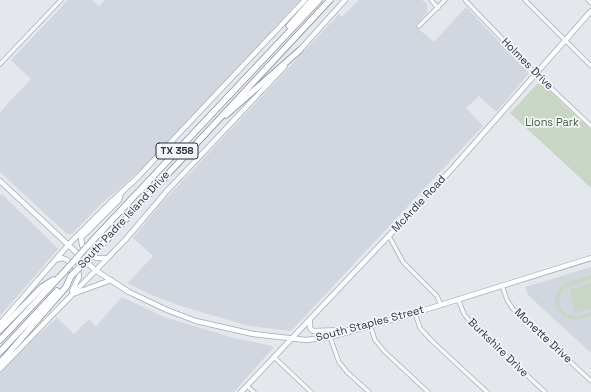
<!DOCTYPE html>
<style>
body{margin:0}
canvas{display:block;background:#e4e7ec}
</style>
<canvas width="591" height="392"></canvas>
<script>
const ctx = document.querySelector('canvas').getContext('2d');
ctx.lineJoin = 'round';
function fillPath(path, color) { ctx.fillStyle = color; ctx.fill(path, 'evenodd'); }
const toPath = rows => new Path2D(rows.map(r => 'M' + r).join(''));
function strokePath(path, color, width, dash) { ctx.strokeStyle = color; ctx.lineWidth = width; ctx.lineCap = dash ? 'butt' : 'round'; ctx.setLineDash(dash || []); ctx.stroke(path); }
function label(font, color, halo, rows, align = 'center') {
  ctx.font = font + ' "Space Grotesk",sans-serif'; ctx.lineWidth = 3.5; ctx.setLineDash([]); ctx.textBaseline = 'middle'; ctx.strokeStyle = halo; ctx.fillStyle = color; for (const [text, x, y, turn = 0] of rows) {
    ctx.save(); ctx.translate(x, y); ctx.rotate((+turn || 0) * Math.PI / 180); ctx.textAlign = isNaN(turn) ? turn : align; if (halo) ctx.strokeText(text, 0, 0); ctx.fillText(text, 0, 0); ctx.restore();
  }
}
fillPath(toPath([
 [68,0,92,0,99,6,105,0,300,0,152,159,118,190,102,203,72,234,67,234,0,172,0,112,31,79,11,60],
 [359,0,422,0,427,4,427,13,415,26,434,42,466,7,529,73,496,112,479,96,466,108,483,126,291,331,249,326,181,306,149,294,128,283,153,256,133,238,160,205,339,14,342,17],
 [2,194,58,249,0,316,0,196],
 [591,267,591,353,528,295,525,287],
 [122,297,164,317,234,338,272,346,273,348,234,392,0,392,0,373,32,340,57,318,74,334,89,319,96,326]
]), '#d2d6de');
fillPath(toPath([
 [537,84,542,84,591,130,591,188,510,113],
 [591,275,591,279,565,288,561,293,559,300,561,309,567,314,576,316,591,312,591,316,574,320,563,316,557,309,555,303,555,297,559,289,566,283],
 [591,283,591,308,575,313,569,290]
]), '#c9d6c5');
const minor = toPath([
 [431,0,438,8],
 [465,0,536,74,591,126],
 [525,0,591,66],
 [588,0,591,3],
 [419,26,445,0],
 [0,64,61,0],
 [389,236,403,262,437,296,441,305],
 [502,285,507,300,513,309,591,381],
 [458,299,464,314,473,325,545,392],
 [415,313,420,328,432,341,487,392],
 [370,325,375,340,385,352,428,392],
 [330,337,339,362,347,372,369,392],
 [274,357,311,392],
 [247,386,254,392]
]);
const major = toPath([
 [298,52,345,0],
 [0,181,95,270,129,292,167,310,196,321,253,334,306,340,330,337,415,313,591,258],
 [105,258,96,258,82,245,81,238,119,200,121,193],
 [55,260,62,258,67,260,78,270,79,277,72,291],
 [73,294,111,280],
 [310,319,310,328,313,331,347,330],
 [0,324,69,244,111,202,137,178,305,0],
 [0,369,126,239,166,192,285,66],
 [241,392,451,170,591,11]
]);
const highway = toPath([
 [289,26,312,0],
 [226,115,300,50],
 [93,240,319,0],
 [100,247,330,0],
 [0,330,42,287,53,280],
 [0,340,65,271],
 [0,352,57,291],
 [0,363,66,287,71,276]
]);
strokePath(minor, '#a9aeb7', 5);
strokePath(major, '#a3abb8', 6);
strokePath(highway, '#8b94a3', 7);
strokePath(minor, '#f7f8fa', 3.5);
strokePath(major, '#fff', 4.5);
strokePath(highway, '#fff', 5.5);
const highwayBridge = toPath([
 [65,271,93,240],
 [71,276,100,247]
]);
strokePath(highwayBridge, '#8b94a3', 7, []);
strokePath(highwayBridge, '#fff', 5.5);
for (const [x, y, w] of [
 [177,151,42]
]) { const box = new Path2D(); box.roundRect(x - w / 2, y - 8, w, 16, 3); ctx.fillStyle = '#f4f6f9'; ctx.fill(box); strokePath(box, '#2b3445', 1); }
label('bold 10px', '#2b3445', null, [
 ["TX 358",177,151]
]);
label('11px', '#2b3445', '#f4f6f9', [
 ["Holmes Drive",527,64,45],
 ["McArdle Road",419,204,-47],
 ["South Padre Island Drive",124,220,-47],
 ["South Staples Street",370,324,-15],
 ["Monette Drive",543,336,43],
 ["Burkshire Drive",498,348,44]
]);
label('11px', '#3f6138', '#f4f6f9', [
 ["Lions Park",552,123]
]);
</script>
